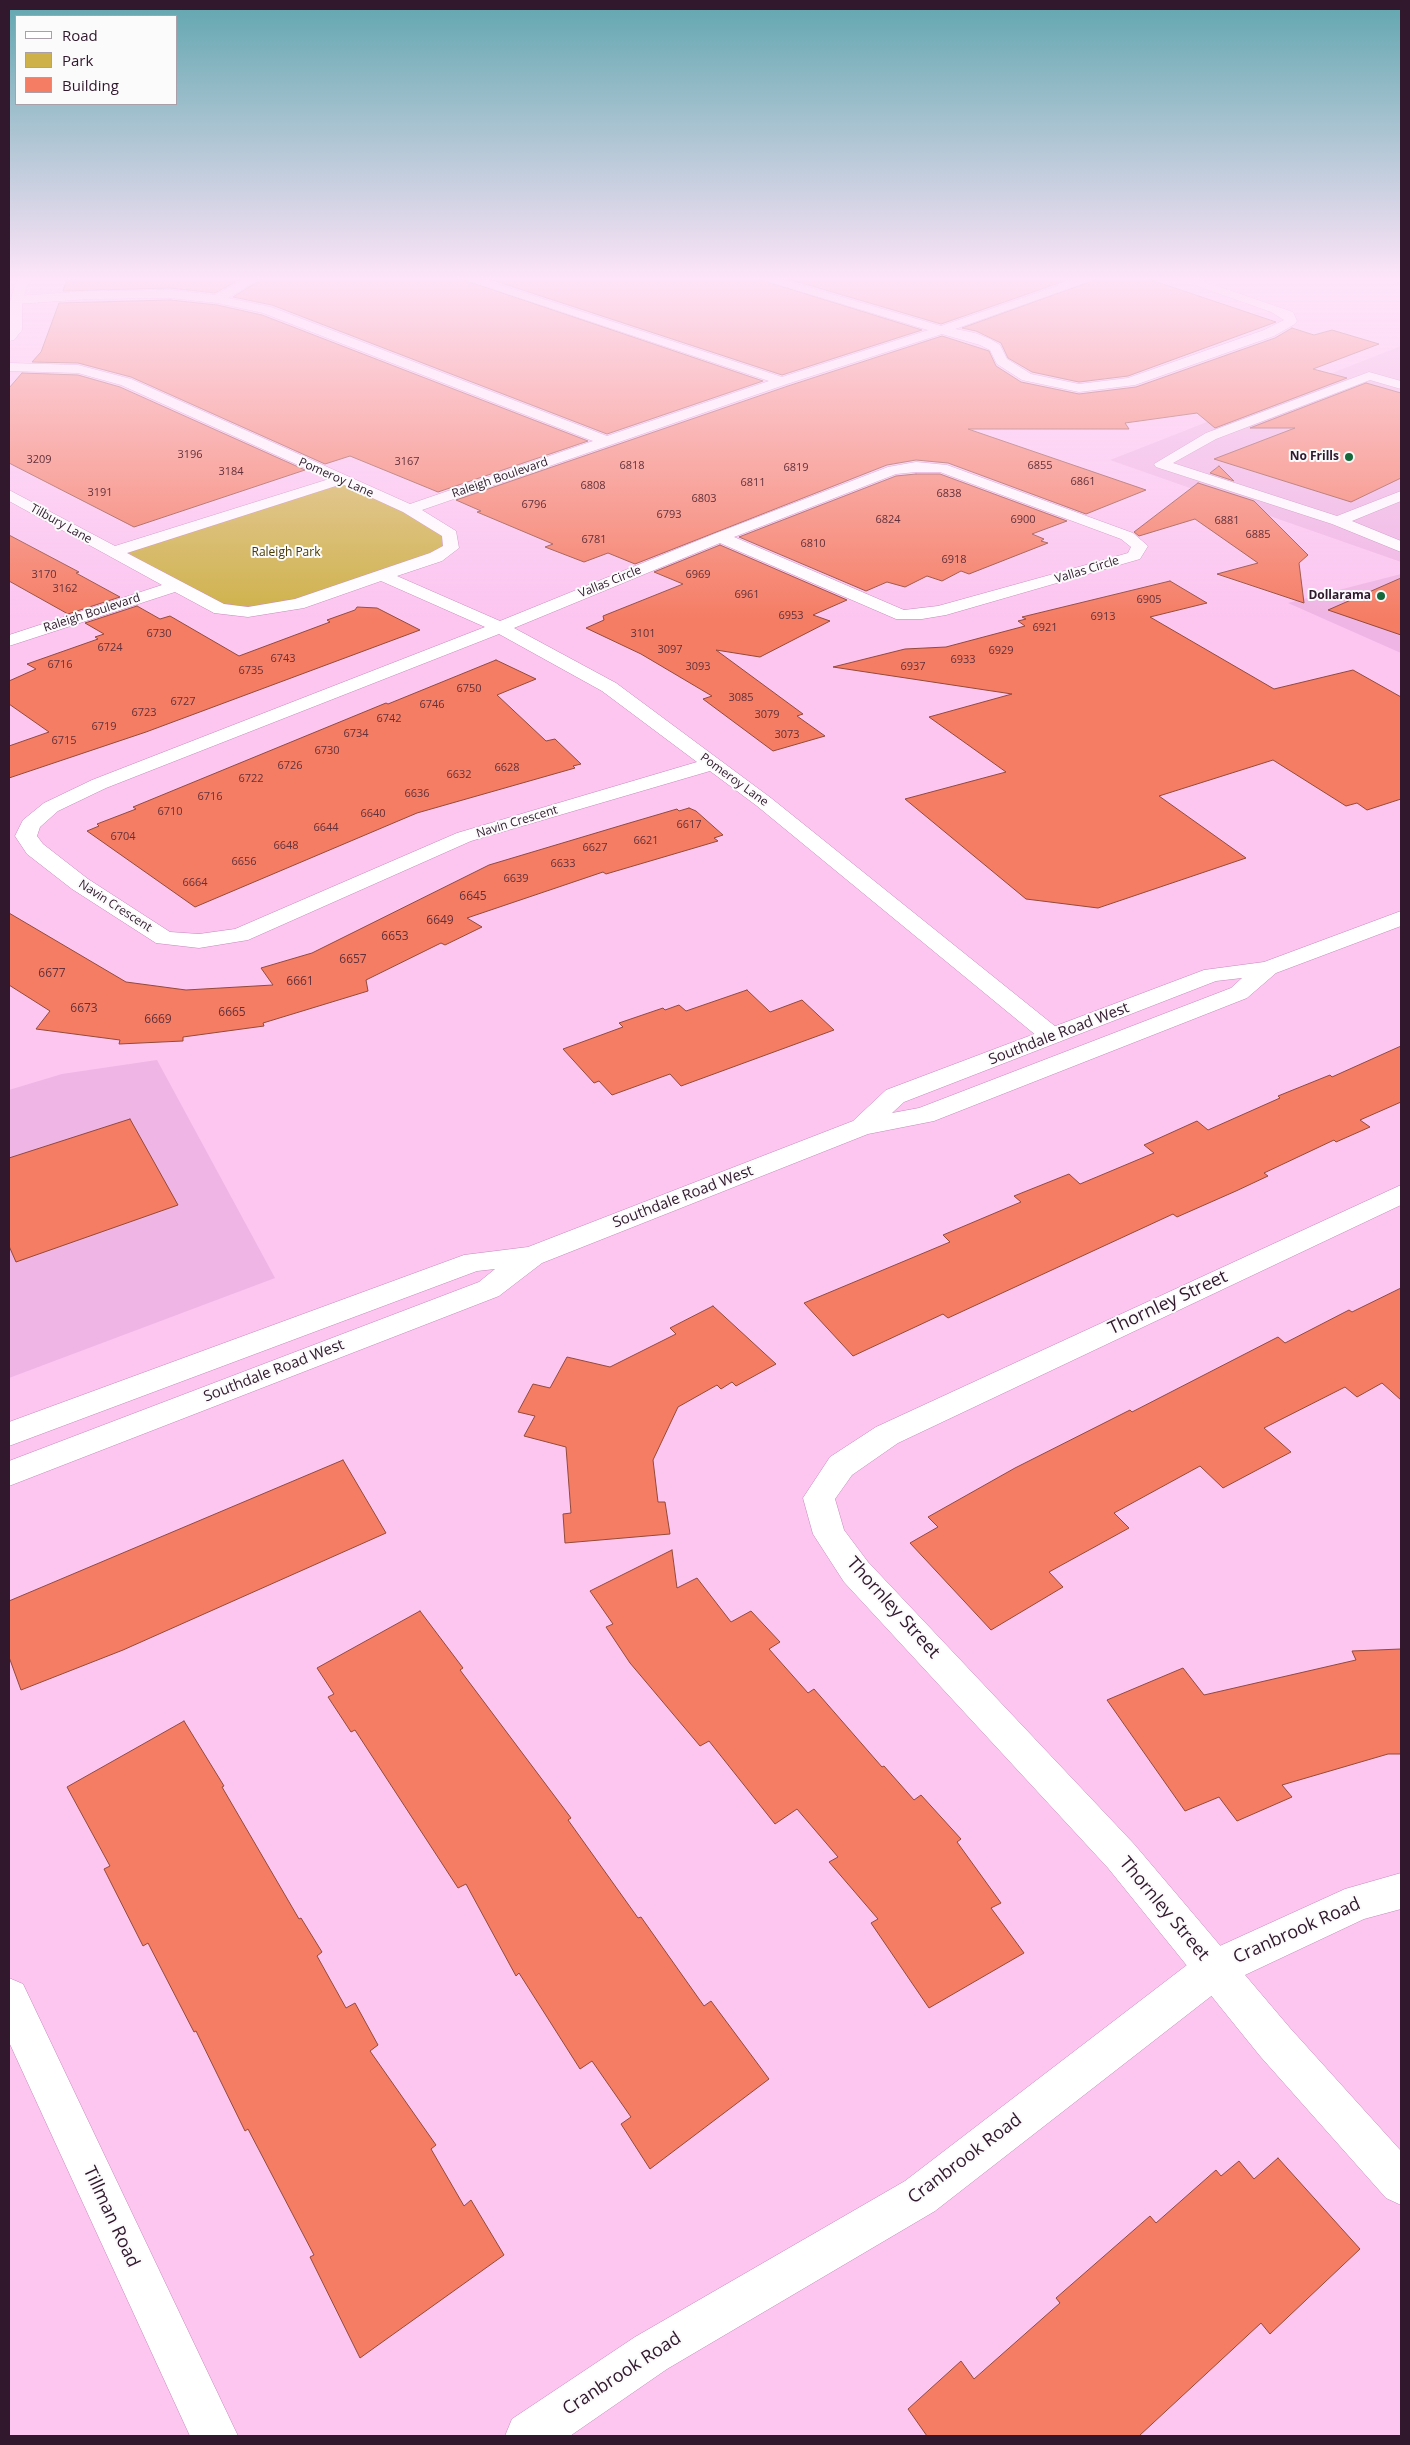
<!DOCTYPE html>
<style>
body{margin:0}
#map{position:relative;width:1410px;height:2445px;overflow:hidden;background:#fcc6f1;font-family:"Open Sans",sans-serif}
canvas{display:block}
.frame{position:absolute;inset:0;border:10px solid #31182d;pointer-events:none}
.legend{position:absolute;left:15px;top:15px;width:162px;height:90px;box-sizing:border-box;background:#fbfbfb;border:1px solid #aaa0a9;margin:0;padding:6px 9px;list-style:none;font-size:15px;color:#31182d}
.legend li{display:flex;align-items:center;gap:10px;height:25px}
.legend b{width:25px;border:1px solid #aaa0a9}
</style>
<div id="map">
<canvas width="1410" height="2445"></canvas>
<div class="frame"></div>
<ul class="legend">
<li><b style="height:6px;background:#fff"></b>Road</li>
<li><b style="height:14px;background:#ceb148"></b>Park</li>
<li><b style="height:14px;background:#f57d64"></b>Building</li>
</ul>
</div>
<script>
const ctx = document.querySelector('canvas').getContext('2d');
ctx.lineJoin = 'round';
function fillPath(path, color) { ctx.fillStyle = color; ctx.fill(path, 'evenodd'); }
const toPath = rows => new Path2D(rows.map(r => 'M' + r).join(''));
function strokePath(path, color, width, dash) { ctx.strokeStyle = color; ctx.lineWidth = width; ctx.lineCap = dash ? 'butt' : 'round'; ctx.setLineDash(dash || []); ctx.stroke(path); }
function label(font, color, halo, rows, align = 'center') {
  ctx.font = font + ' "Open Sans",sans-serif'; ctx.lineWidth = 4; ctx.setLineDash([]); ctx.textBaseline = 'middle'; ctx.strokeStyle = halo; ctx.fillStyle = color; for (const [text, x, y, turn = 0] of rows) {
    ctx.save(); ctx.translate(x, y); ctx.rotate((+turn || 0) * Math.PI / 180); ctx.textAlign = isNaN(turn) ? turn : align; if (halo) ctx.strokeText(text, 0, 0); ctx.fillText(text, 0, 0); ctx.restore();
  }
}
fillPath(toPath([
 [1401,346,1401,562,1110,460],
 [1401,574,1401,653,1288,603],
 [157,1060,275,1278,9,1378,9,1090,62,1074]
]), '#efb5e4');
fillPath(toPath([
 [340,480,450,534,451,548,298,604,220,609,113,552]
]), '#ceb148');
const building = toPath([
 [77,276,246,276,215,293,170,288,63,291,67,279,77,279,77,276],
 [267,276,452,276,763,381,607,434,272,305,233,297,267,276],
 [480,276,748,276,922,330,782,375,480,276],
 [778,276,1079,276,941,324,778,276],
 [1106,276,1139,276,1276,322,1128,376,1079,382,1032,372,1008,358,1001,343,976,331,962,328,1106,276],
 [170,300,217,305,262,315,588,441,438,492,350,456,325,464,131,377,78,363,32,362,41,352,59,303,170,300],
 [1292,328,1314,335,1332,330,1379,344,1313,369,1347,378,1215,428,1197,413,1125,423,1129,429,968,429,1146,490,1086,514,948,463,916,460,887,465,635,564,608,553,584,562,545,547,553,544,477,512,481,511,456,500,788,386,942,336,989,351,996,366,1021,382,1079,394,1136,387,1275,338,1292,328],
 [22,373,78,375,120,387,305,470,134,527,9,463,9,388,22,373],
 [1366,383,1401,393,1401,478,1351,502,1214,459,1295,428,1250,428,1366,383],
 [1219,466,1234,481,1210,473,1219,466],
 [916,474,940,474,1067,521,1032,534,1044,539,1041,541,1048,543,969,574,961,571,942,581,927,576,905,587,887,582,866,591,739,537,896,476,916,474],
 [1198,483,1254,501,1308,555,1299,563,1304,603,1217,574,1258,563,1195,519,1139,536,1134,532,1198,483],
 [9,535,79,572,76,573,120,597,68,614,9,581,9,535],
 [720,545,847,600,813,615,830,621,760,657,716,650,803,714,797,716,825,736,773,751,703,699,712,696,641,654,586,628,604,620,603,616,683,584,654,572,720,545],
 [1401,578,1401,635,1328,610,1401,578],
 [1170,581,1207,603,1150,617,1274,689,1353,670,1401,697,1401,799,1367,810,1357,803,1346,806,1273,760,1159,796,1246,858,1098,908,1026,899,905,799,1006,772,929,717,1012,694,833,667,905,649,946,647,1025,626,1018,621,1026,619,1022,617,1170,581],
 [137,606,160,619,170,616,239,656,330,622,327,620,355,610,357,607,377,608,420,630,146,732,9,778,9,746,49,732,9,704,9,681,36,669,27,664,98,639,95,637,104,634,85,623,137,606],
 [496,660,536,679,497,695,546,741,555,739,581,764,573,766,575,768,417,813,195,907,87,831,99,826,97,824,136,809,133,807,386,703,388,704,496,660],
 [689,808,696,811,723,835,714,838,718,841,606,874,603,872,467,918,482,927,445,945,441,943,366,980,368,991,263,1023,264,1026,183,1037,183,1041,119,1044,120,1040,36,1029,50,1011,9,985,9,913,126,982,186,990,273,985,261,968,312,953,489,865,626,824,677,809,679,811,689,808],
 [747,990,770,1012,802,1000,834,1030,681,1086,670,1074,612,1095,599,1081,594,1083,563,1049,623,1027,619,1023,663,1008,665,1010,679,1005,686,1011,747,990],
 [1401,1046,1401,1102,1360,1120,1370,1127,1336,1142,1334,1140,1264,1173,1268,1176,1236,1191,1177,1217,1173,1214,948,1318,943,1314,853,1356,804,1303,950,1242,943,1235,1021,1202,1014,1196,1069,1174,1080,1184,1154,1153,1144,1145,1197,1121,1208,1130,1280,1098,1278,1096,1330,1075,1332,1077,1401,1046],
 [130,1119,178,1205,16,1262,9,1246,9,1158,130,1119],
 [1401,1288,1401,1400,1382,1383,1357,1397,1345,1387,1264,1428,1291,1452,1223,1488,1200,1466,1114,1513,1129,1528,1049,1572,1063,1587,991,1630,910,1543,938,1527,928,1517,1015,1468,1130,1410,1132,1412,1278,1337,1285,1343,1349,1310,1352,1312,1401,1288],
 [713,1306,776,1364,736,1386,732,1382,721,1389,717,1385,678,1407,653,1460,658,1502,665,1502,670,1534,565,1543,563,1514,571,1513,566,1447,524,1436,535,1416,518,1412,533,1384,550,1388,567,1357,610,1367,676,1334,670,1328,713,1306],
 [343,1460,386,1533,123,1650,21,1690,9,1657,9,1601,343,1460],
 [672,1550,677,1588,697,1578,731,1622,751,1611,780,1642,769,1649,808,1693,814,1689,882,1767,884,1766,914,1800,921,1795,961,1839,957,1842,1001,1903,991,1908,1024,1953,929,2008,871,1923,878,1919,829,1862,838,1857,797,1809,775,1824,709,1741,700,1746,630,1663,606,1627,613,1624,590,1591,672,1550],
 [420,1611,463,1668,460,1670,571,1818,568,1820,638,1918,641,1917,704,2006,711,2001,769,2079,650,2169,621,2124,631,2117,592,2061,580,2069,519,1973,516,1976,466,1884,458,1888,355,1730,351,1732,328,1697,334,1694,317,1668,420,1611],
 [1401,1649,1401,1754,1388,1754,1282,1785,1292,1797,1237,1821,1219,1797,1185,1811,1107,1700,1183,1668,1204,1695,1356,1660,1352,1651,1401,1649],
 [184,1721,224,1786,222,1787,299,1919,301,1918,322,1952,317,1956,346,2008,355,2003,378,2045,370,2051,436,2145,431,2149,464,2206,471,2200,504,2255,360,2358,310,2257,314,2255,248,2129,245,2131,196,2031,194,2032,148,1943,143,1946,104,1869,110,1866,67,1787,184,1721],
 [1278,2158,1360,2249,1270,2334,1261,2323,1139,2436,927,2436,908,2409,961,2361,974,2379,1060,2303,1056,2298,1150,2216,1156,2223,1216,2170,1221,2176,1239,2161,1254,2179,1278,2158]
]);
fillPath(building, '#f57d64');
strokePath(building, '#944939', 1);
const street = toPath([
 [250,276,265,276,228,298,271,307,607,436,769,381,454,276,473,276,782,377,941,326,975,333,990,339,1000,345,1007,359,1031,374,1079,384,1128,378,1264,330,1284,320,1271,312,1169,276,1188,276,1293,312,1297,321,1295,324,1274,336,1135,385,1079,392,1022,380,997,364,990,350,980,345,942,334,787,384,422,510,456,531,459,548,442,561,397,576,500,621,714,534,888,467,916,462,947,465,1133,533,1148,546,1140,559,946,615,922,619,896,619,720,543,514,628,616,683,771,798,1061,1031,1064,1036,1061,1041,1052,1043,1043,1041,757,806,710,771,471,841,248,940,199,948,156,943,72,889,27,854,15,836,23,820,44,803,92,780,485,627,381,581,304,608,248,617,214,613,175,592,9,646,9,635,162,585,9,501,9,490,115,546,329,479,121,385,78,373,9,371,9,363,78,365,131,379,410,504,593,441,263,313,217,303,170,298,90,299,17,304,11,300,17,296,90,291,170,290,215,295,250,276],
 [916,472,940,472,1121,539,1131,547,1128,553,1093,563,938,606,904,610,734,537,896,474,916,472],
 [342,484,403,512,442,536,443,546,430,553,295,599,248,607,224,604,127,553,342,484],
 [499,634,602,691,697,762,457,833,235,929,199,934,170,932,88,879,43,844,37,836,40,827,58,811,106,788,499,634],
 [1369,372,1401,381,1401,389,1370,380,1216,439,1173,463,1337,516,1401,491,1401,501,1352,521,1401,541,1401,552,1332,524,1156,467,1154,464,1206,433,1369,372],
 [1401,1185,1401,1205,898,1443,852,1475,835,1499,844,1530,868,1562,1134,1844,1290,2028,1401,2151,1401,2205,1386,2198,1260,2056,1108,1868,844,1582,813,1534,803,1498,830,1457,876,1427,1401,1185]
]);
const secondary = toPath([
 [22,276,35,276,27,286,22,302,22,330,14,340,9,341,10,302,15,285,22,276],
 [750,276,770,276,941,326,1086,276,1104,276,941,334,750,276],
 [1387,276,1401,276,1401,283,1389,279,1387,276],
 [1401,911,1401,926,1276,973,1247,998,934,1121,868,1134,542,1263,499,1296,9,1486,9,1461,479,1282,495,1269,477,1271,9,1446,9,1422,464,1255,528,1247,853,1121,886,1090,1204,970,1264,962,1401,911],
 [1242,978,1231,988,919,1108,892,1113,904,1102,1216,981,1242,978],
 [1401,1873,1401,1909,1364,1919,1228,1983,935,2211,667,2369,570,2436,505,2436,512,2419,635,2337,905,2181,1200,1955,1345,1889,1401,1873],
 [9,1978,23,1984,238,2436,190,2436,9,2042,9,1978]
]);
strokePath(street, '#c787bb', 1);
strokePath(secondary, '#c787bb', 1);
fillPath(street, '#fff');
fillPath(secondary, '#fff');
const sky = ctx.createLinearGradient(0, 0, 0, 619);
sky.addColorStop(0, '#61a6af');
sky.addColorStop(0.45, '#fee5f9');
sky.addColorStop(1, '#fee5f900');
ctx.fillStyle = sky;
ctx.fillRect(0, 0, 1410, 619);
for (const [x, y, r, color] of [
 [1349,457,5,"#15693a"],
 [1381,596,5,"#15693a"]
]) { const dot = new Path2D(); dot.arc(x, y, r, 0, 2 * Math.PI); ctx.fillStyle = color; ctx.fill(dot); strokePath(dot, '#fbfbfb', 2); }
label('11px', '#62313b', null, [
 ["3196",190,455],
 ["3209",39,460],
 ["3167",407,462],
 ["6818",632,466],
 ["6855",1040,466],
 ["6819",796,468],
 ["3184",231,472],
 ["6861",1083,482],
 ["6811",753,483],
 ["6808",593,486],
 ["3191",100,493],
 ["6838",949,494],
 ["6803",704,499],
 ["6796",534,505],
 ["6793",669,515],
 ["6824",888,520],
 ["6900",1023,520],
 ["6881",1227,521],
 ["6885",1258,535],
 ["6781",594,540],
 ["6810",813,544],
 ["6918",954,560],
 ["3170",44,575],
 ["6969",698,575],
 ["3162",65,589],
 ["6961",747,595],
 ["6905",1149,600],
 ["6953",791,616],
 ["6913",1103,617],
 ["6921",1045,628],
 ["6730",159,634],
 ["3101",643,634],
 ["6724",110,648],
 ["3097",670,650],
 ["6929",1001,651],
 ["6743",283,659],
 ["6933",963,660],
 ["6716",60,665],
 ["3093",698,667],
 ["6937",913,667],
 ["6735",251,671],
 ["6750",469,689],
 ["3085",741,698],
 ["6727",183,702],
 ["6746",432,705],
 ["6723",144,713],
 ["3079",767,715],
 ["6742",389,719],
 ["6719",104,727],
 ["6734",356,734],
 ["3073",787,735],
 ["6715",64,741],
 ["6730",327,751],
 ["6726",290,766],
 ["6628",507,768],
 ["6632",459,775],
 ["6722",251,779],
 ["6636",417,794],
 ["6716",210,797],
 ["6710",170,812],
 ["6640",373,814],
 ["6617",689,825],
 ["6644",326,828],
 ["6704",123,837],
 ["6621",646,841],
 ["6648",286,846],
 ["6627",595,848],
 ["6656",244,862],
 ["6633",563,864],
 ["6639",516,879],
 ["6664",195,883]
]);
label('bold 12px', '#31182d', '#fbfbfb', [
 ["No Frills",1339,457],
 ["Dollarama",1371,596]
], 'right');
label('12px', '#31182d', '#fbfbfb', [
 ["Pomeroy Lane",336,478,24],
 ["Raleigh Boulevard",500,478,-19],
 ["Tilbury Lane",61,524,29],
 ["Vallas Circle",1087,570,-17],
 ["Vallas Circle",610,582,-22],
 ["Raleigh Boulevard",92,613,-18],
 ["Pomeroy Lane",734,780,36],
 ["Navin Crescent",517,822,-17],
 ["Navin Crescent",115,906,33]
]);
label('12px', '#493a00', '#fbfbfb', [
 ["Raleigh Park",286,553]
]);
label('12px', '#62313b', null, [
 ["6645",473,897],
 ["6649",440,921],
 ["6653",395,937],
 ["6657",353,960],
 ["6677",52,974],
 ["6661",300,982],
 ["6673",84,1009],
 ["6665",232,1013],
 ["6669",158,1020]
]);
label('15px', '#31182d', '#fbfbfb', [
 ["Southdale Road West",1059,1034,-21],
 ["Southdale Road West",683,1197,-21],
 ["Southdale Road West",274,1371,-21]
]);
label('18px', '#31182d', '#fbfbfb', [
 ["Thornley Street",1168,1303,-25],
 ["Thornley Street",893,1608,48],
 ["Thornley Street",1164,1909,50],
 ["Cranbrook Road",1297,1931,-24],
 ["Cranbrook Road",965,2159,-37],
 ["Tillman Road",111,2217,65],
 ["Cranbrook Road",622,2374,-33]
]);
</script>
